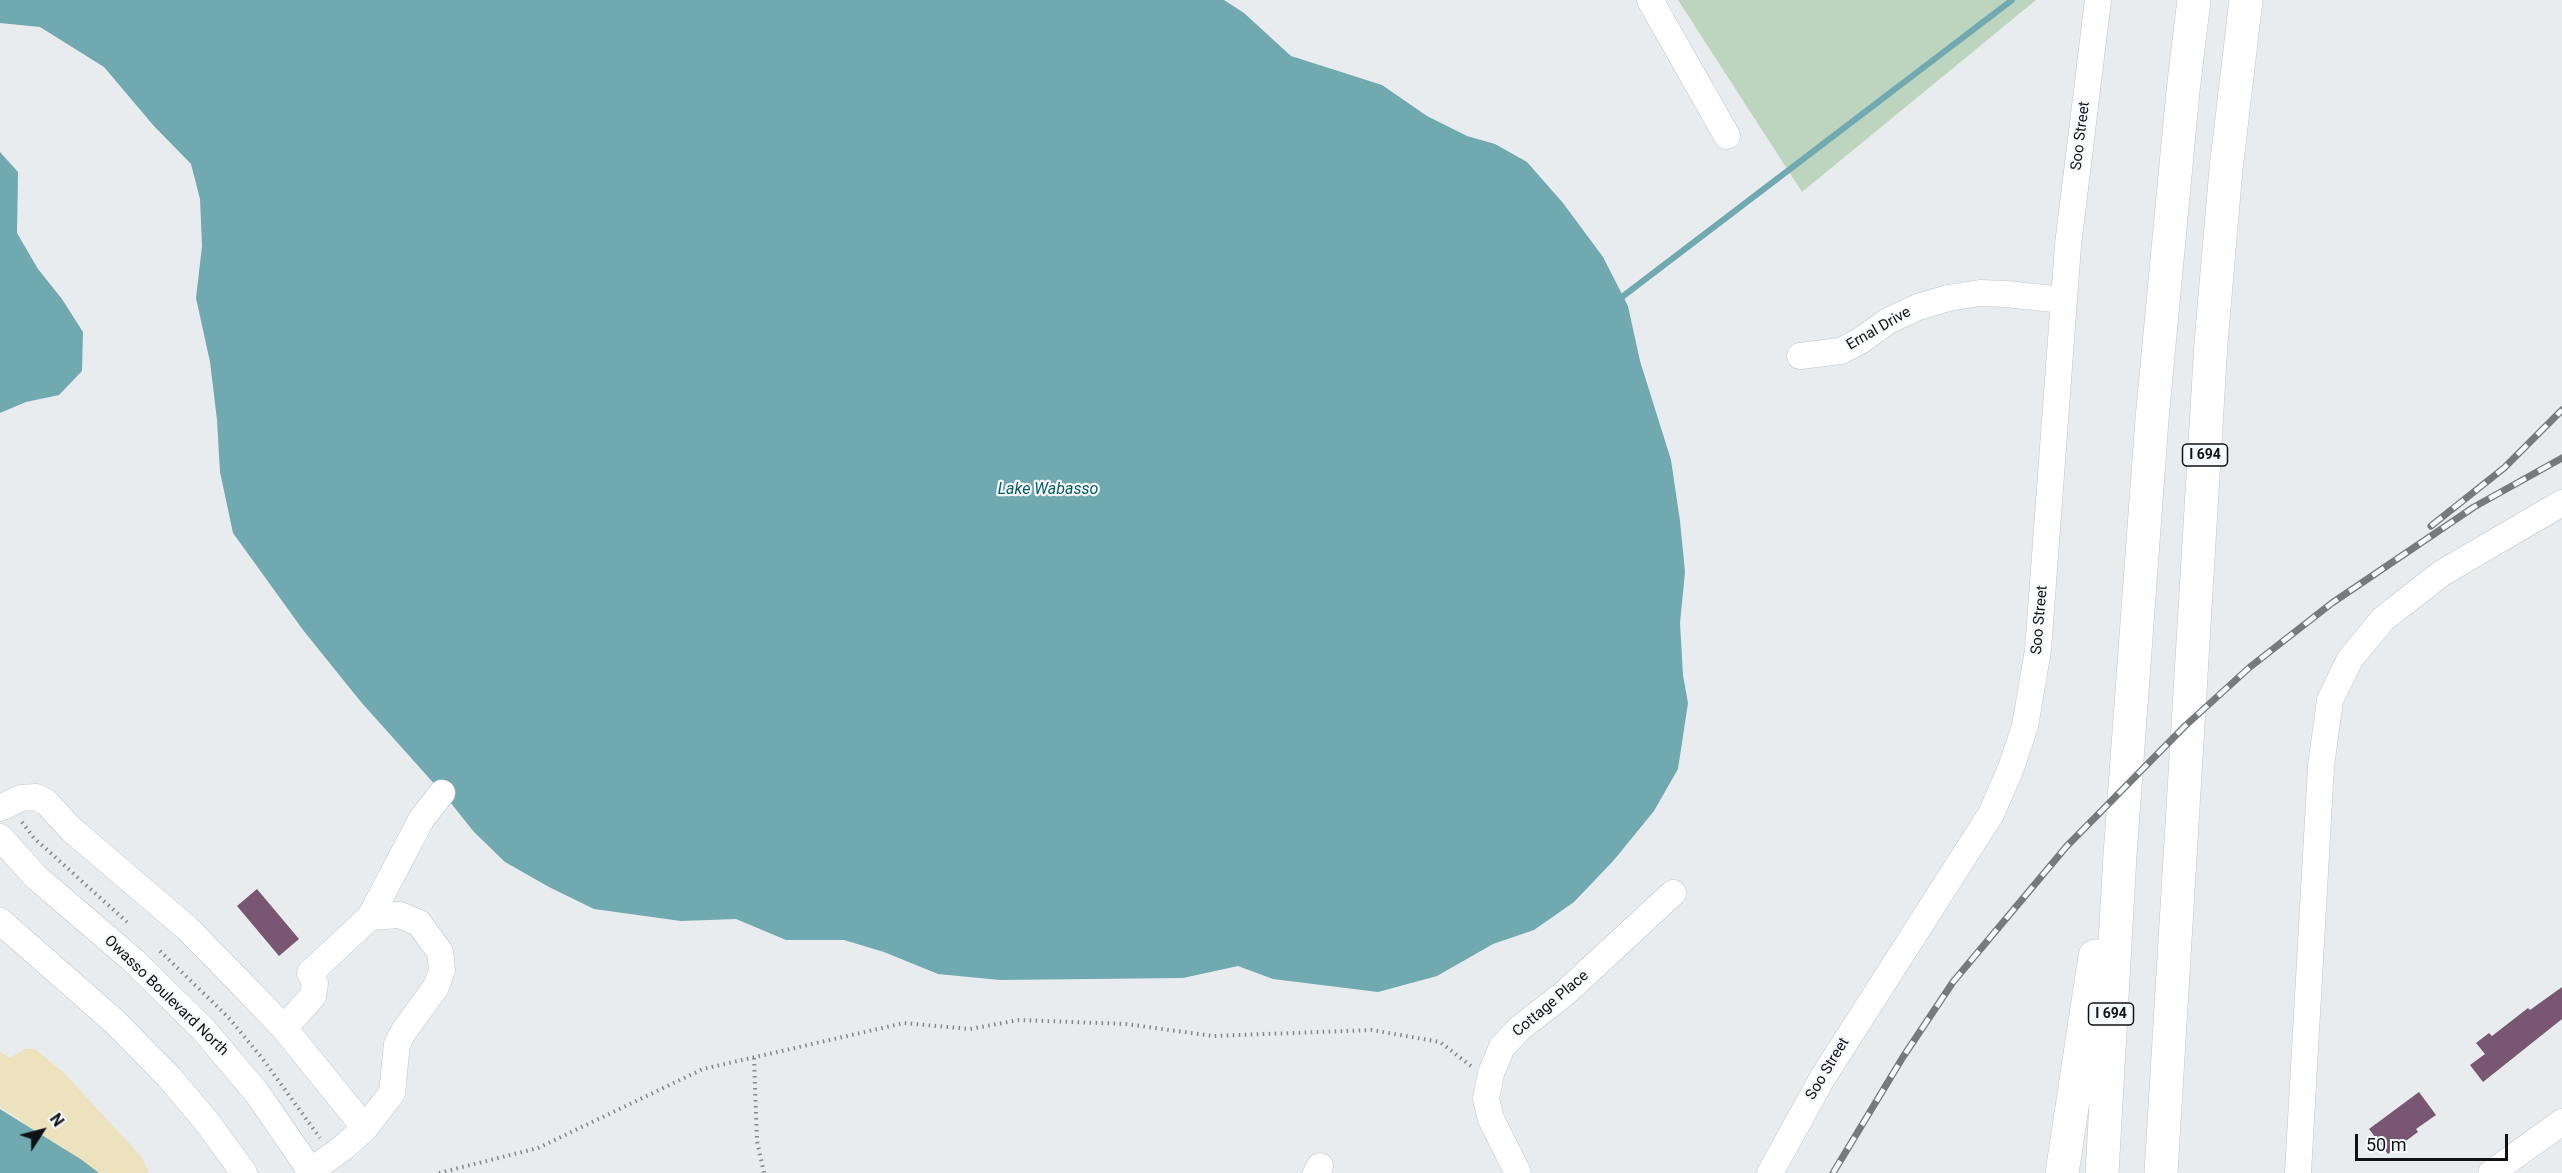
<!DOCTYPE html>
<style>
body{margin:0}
#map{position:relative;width:2562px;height:1173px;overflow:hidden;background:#e9ecef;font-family:Roboto,sans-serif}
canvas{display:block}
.north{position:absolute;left:12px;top:1101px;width:60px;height:60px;-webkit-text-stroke:4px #f6f9fd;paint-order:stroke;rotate:54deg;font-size:16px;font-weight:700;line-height:24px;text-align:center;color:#111213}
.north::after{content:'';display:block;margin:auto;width:21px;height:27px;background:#111213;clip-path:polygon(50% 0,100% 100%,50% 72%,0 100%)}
.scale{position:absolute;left:2355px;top:1134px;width:153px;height:27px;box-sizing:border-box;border:3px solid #111213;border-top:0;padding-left:8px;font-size:18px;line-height:21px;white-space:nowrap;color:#111213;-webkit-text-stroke:4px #f6f9fd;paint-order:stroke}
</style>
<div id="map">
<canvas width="2562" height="1173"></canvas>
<div class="north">N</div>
<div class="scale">50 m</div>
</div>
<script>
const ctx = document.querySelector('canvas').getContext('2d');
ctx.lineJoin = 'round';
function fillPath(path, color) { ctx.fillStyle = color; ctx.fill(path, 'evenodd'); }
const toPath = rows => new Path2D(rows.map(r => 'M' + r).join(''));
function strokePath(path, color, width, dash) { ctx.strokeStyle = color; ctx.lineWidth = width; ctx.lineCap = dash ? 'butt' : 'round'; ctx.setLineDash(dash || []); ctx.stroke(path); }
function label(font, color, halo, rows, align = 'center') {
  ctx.font = font + ' Roboto,sans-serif'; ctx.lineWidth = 4.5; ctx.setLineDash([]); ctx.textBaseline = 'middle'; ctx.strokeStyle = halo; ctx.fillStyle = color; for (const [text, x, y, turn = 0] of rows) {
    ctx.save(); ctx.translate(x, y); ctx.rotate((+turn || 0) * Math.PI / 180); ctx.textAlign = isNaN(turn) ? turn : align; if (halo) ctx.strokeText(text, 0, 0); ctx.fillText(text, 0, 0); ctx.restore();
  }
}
fillPath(toPath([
 [1678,0,2036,0,1802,192]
]), '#bdd5be');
fillPath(toPath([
 [25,1049,35,1049,63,1072,141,1156,149,1173,100,1173,0,1107,0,1052,10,1058]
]), '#ece2bd');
fillPath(toPath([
 [0,0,1224,0,1244,13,1291,56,1382,85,1427,116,1467,136,1495,144,1527,162,1563,203,1603,257,1628,306,1640,361,1671,460,1680,521,1685,572,1680,623,1683,675,1688,703,1678,769,1654,811,1614,860,1574,902,1534,930,1493,944,1437,976,1378,992,1273,979,1238,966,1183,978,1000,980,938,974,884,952,844,940,786,940,736,919,681,921,594,909,549,887,505,862,474,832,446,797,361,702,303,630,233,533,220,472,217,420,210,362,196,298,202,246,200,199,191,164,153,125,104,67,40,27,0,23],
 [0,152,18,172,17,233,38,269,62,299,83,332,82,371,59,395,26,402,0,413],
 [0,1109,82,1160,99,1173,0,1173]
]), '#70a9af');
strokePath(toPath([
 [1618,300,2012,0]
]), '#70a9af', 6);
fillPath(toPath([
 [257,889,299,939,279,956,237,906],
 [2562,987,2562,1019,2483,1082,2470,1065,2485,1054,2476,1043,2489,1033,2492,1036,2528,1008,2530,1010],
 [2419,1092,2436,1115,2416,1129,2418,1132,2388,1154,2369,1129]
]), '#795671');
const minor = toPath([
 [1650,0,1727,136],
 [1800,356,1841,351,1860,341,1888,321,1918,307,1948,298,1980,293,2006,294,2063,300],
 [0,808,21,798,36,797,46,802,72,830,187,928,237,979,284,1028,365,1128],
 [0,837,36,877,134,961,203,1029,257,1093,312,1173],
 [370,917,422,818,442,793],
 [0,921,115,1022,169,1077,207,1122,244,1173],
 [284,1028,313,996,315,983,310,973,370,917,400,915,419,923,440,952,442,970,436,987,404,1031,397,1044,392,1093,365,1128,344,1147,308,1173],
 [1316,1173,1320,1166],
 [1518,1173,1491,1119,1486,1099,1491,1073,1502,1047,1520,1028,1565,993,1673,893],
 [1770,1173,1823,1077,1991,814,2011,768,2025,726,2038,650,2068,245,2098,0],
 [2298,1173,2321,766,2330,700,2350,659,2383,619,2442,573,2562,503],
 [2491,1173,2562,1122]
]);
const highway = toPath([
 [2062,1173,2095,956],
 [2102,1173,2120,855,2152,419,2183,91,2194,0],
 [2161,1173,2211,343,2226,169,2246,0]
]);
strokePath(minor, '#c1c4c7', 27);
strokePath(highway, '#c1c4c7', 34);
strokePath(toPath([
 [22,822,34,838,127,922],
 [160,951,228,1017,262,1058,320,1138],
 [754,1058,757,1141,764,1173],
 [439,1173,538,1148,703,1069,904,1023,970,1029,1019,1020,1126,1024,1213,1036,1372,1030,1440,1042,1471,1066]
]), '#858789', 4, [1.5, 4.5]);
strokePath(minor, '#fff', 26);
strokePath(highway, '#fff', 33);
const rail = toPath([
 [2431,526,2504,468,2562,410],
 [1833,1173,1903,1057,1953,982,2066,847,2185,726,2250,667,2332,603,2474,507,2562,458]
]);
strokePath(rail, '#77797b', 7);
strokePath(rail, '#f6f9fd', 4.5, [14]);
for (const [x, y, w] of [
 [2205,455,45],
 [2111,1014,45]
]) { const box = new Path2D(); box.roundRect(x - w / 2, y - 11, w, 22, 4.5); ctx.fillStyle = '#f6f9fd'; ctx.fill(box); strokePath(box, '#111213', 1.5); }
label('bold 14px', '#111213', null, [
 ["I 694",2205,455],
 ["I 694",2111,1014]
]);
label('15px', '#111213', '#f6f9fd', [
 ["Soo Street",2081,136,-83],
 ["Ernal Drive",1879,329,-30],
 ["Soo Street",2040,620,-85],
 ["Owasso Boulevard North",166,996,44],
 ["Cottage Place",1551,1004,-40],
 ["Soo Street",1828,1069,-59]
]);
label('italic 16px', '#055c63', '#f6f9fd', [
 ["Lake Wabasso",1048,490]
]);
</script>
